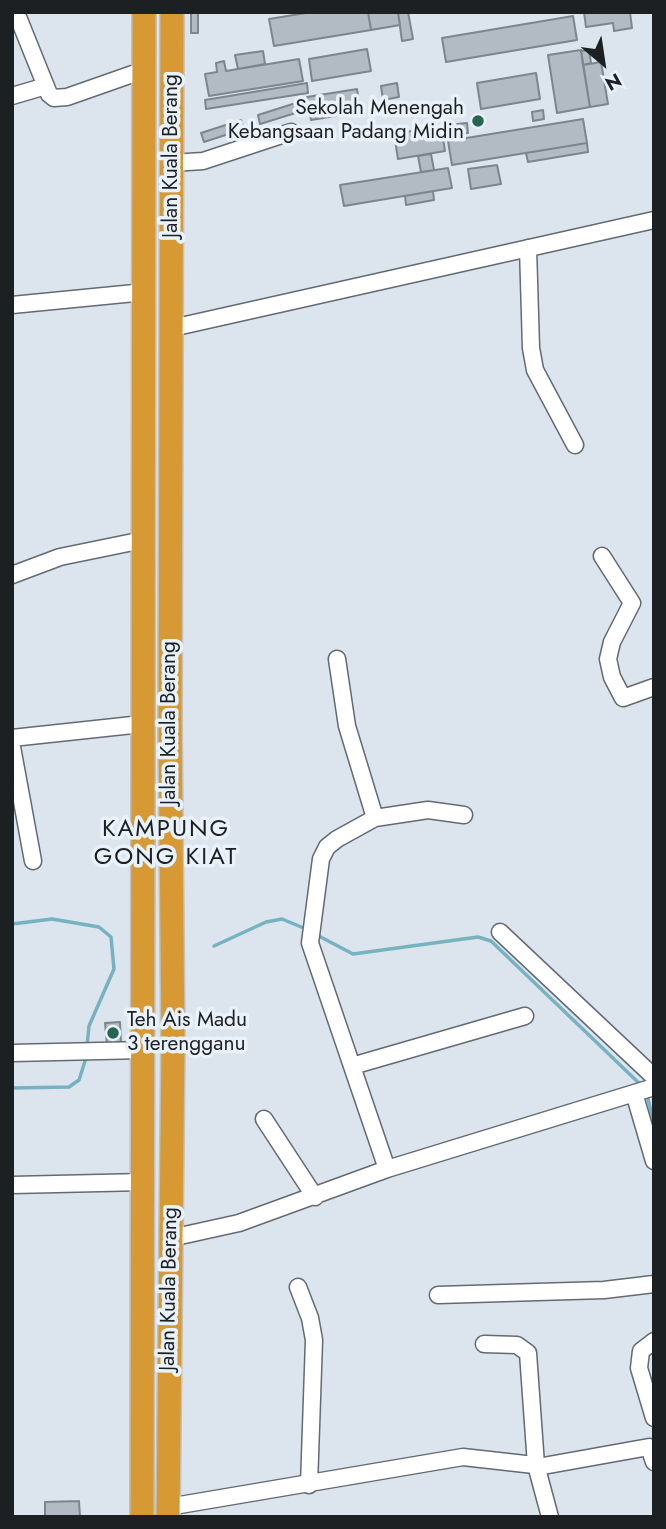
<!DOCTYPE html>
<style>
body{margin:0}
#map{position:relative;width:666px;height:1529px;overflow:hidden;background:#dce5ed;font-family:Jost,sans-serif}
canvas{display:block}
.frame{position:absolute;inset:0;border:14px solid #1d2023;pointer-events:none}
.north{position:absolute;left:568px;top:28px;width:70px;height:70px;-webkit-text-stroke:5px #e9f2fb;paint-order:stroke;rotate:151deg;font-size:19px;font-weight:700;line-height:28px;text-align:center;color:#1d2023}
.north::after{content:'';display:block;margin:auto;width:24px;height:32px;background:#1d2023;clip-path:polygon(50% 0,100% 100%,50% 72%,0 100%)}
</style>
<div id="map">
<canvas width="666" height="1529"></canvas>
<div class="frame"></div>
<div class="north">N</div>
</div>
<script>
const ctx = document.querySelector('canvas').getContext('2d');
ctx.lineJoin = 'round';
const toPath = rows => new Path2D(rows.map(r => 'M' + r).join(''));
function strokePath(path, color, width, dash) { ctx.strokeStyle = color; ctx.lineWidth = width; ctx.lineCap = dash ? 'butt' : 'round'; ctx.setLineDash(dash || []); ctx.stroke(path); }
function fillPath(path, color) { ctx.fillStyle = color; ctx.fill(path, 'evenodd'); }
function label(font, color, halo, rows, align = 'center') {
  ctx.font = font + ' Jost,sans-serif'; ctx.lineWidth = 7; ctx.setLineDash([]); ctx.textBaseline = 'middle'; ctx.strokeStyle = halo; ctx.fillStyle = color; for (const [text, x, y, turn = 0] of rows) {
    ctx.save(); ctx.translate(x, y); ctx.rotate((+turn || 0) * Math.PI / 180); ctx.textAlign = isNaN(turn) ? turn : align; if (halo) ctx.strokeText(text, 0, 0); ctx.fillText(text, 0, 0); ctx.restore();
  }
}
strokePath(toPath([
 [12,924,52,919,99,927,111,937,114,969,89,1026,87,1046],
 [315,934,353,954,478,937,491,941,642,1086],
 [214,946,266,922,282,919,306,929],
 [12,1088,69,1087,79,1080,86,1058],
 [647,1095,654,1124]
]), '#77b2c0', 3.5);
const building = toPath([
 [191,12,198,12,198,33,191,33,191,12],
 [312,12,368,12,371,30,274,46,269,19,312,12],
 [368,12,398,12,400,25,371,30,368,12],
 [398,12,408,12,413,39,402,41,398,12],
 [584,12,630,12,632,28,614,31,613,23,586,27,584,12],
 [573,16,577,40,446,62,442,38,573,16],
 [367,49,371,71,312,81,309,59,367,49],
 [581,50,590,107,557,113,548,55,581,50],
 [589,50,591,63,583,65,581,51,589,50],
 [263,51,265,64,238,69,235,55,263,51],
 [299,59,303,81,209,96,205,74,217,72,216,63,224,61,226,71,299,59],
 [601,62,608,104,590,107,583,65,601,62],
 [536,73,540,99,481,109,477,83,536,73],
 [307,83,308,93,206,109,205,100,307,83],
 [397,83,399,97,383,100,381,86,397,83],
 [357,89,361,112,311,120,307,97,357,89],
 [299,102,302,111,260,124,258,115,299,102],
 [543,110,544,119,533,121,532,112,543,110],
 [583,119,587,143,452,165,448,141,583,119],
 [241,120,244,129,204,142,201,133,241,120],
 [467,123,468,133,459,134,457,124,467,123],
 [441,126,445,151,398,159,394,134,441,126],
 [587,143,588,152,528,162,526,153,587,143],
 [431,154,434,170,421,172,418,156,431,154],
 [497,165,501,184,471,189,468,169,497,165],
 [448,168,452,188,344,206,340,185,448,168],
 [433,191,434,200,406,205,405,196,433,191],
 [120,1022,121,1044,107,1045,105,1023,120,1022],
 [79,1501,80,1517,45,1517,45,1502,79,1501]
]);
fillPath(building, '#b2bbc3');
strokePath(building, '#7d858d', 2);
const minor = toPath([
 [16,12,49,94,54,98,67,97,144,70],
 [12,96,46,86],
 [172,163,203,161,291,132],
 [528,248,531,348,535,370,575,445],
 [12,305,145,292],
 [172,328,654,220],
 [602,556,632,603,612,642,608,659,612,677,623,698,654,687],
 [12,575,60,557,143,540],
 [337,659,347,726,375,818],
 [12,738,142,724],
 [12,747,33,861],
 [500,932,654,1077],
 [12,1053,144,1050],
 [352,1066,525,1016],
 [634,1093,654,1161],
 [264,1119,315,1197],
 [387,1169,310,943,321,859,327,847,337,839,375,818,428,810,464,815],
 [12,1185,144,1182],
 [171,1238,239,1223,387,1169,654,1087],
 [298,1287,310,1318,314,1340,309,1485],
 [438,1295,604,1290,654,1284],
 [654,1341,641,1351,639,1368,654,1418],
 [484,1344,517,1345,528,1353,536,1465,550,1517],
 [168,1507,463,1457,543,1466,649,1447,654,1462]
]);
const highway = toPath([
 [142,1517,144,12],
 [168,1517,173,1043,170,724,172,12]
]);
strokePath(minor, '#636a72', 19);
strokePath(highway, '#c0c1c1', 26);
strokePath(minor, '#fff', 16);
strokePath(highway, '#d79934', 23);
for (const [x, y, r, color] of [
 [478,121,7,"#256552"],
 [113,1033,7,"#256552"]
]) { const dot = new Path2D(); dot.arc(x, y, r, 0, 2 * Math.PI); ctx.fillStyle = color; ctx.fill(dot); strokePath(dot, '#e9f2fb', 2.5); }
label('21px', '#1d2023', '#e9f2fb', [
 ["Sekolah Menengah",464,109],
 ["Kebangsaan Padang Midin",464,133],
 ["Teh Ais Madu",127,1021,"left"],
 ["3 terengganu",127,1045,"left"]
], 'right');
label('21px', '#1d2023', '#e9f2fb', [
 ["Jalan Kuala Berang",172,156,-90],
 ["Jalan Kuala Berang",170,723,-90],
 ["Jalan Kuala Berang",170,1289,-89]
]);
ctx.letterSpacing = '2px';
label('24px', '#1d2023', '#e9f2fb', [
 ["KAMPUNG",166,830],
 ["GONG KIAT",166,858]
]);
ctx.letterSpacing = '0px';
</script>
